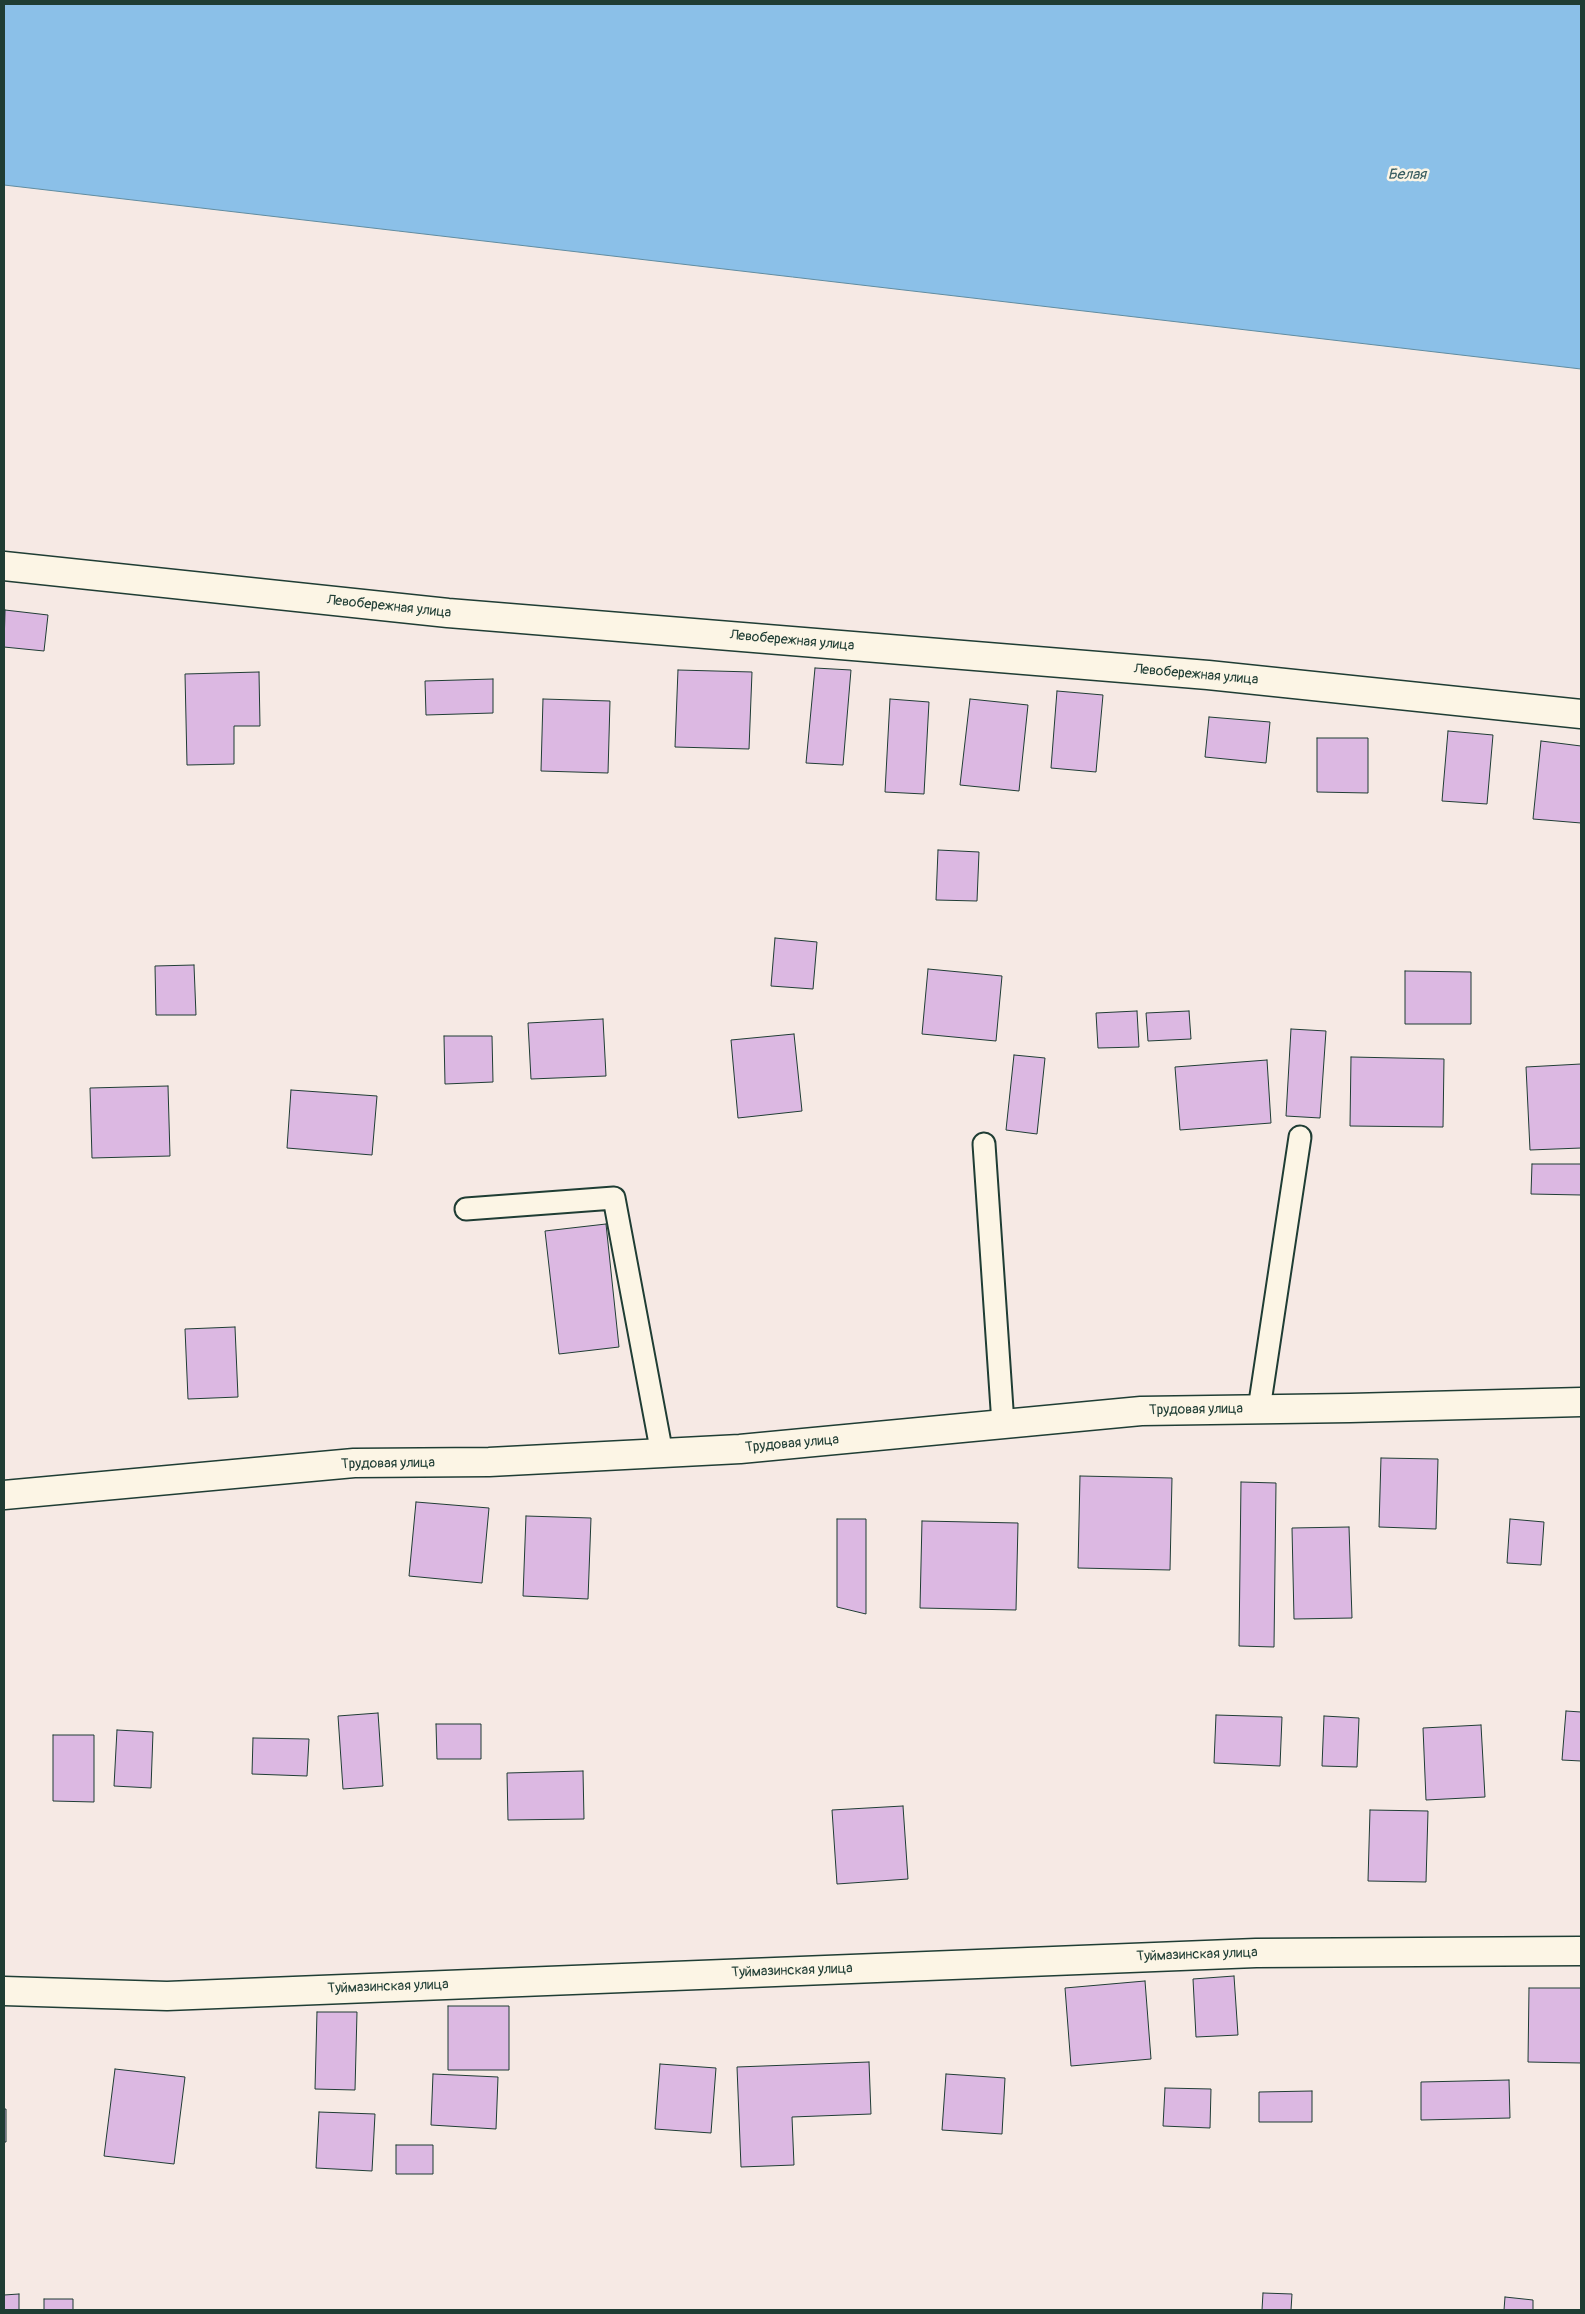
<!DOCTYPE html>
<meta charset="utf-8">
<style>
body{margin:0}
#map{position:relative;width:1585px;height:2314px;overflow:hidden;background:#f6e9e4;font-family:Pangolin,sans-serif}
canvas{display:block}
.frame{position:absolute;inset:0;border:5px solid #1f3d34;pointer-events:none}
</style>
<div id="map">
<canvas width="1585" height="2314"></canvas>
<div class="frame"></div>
</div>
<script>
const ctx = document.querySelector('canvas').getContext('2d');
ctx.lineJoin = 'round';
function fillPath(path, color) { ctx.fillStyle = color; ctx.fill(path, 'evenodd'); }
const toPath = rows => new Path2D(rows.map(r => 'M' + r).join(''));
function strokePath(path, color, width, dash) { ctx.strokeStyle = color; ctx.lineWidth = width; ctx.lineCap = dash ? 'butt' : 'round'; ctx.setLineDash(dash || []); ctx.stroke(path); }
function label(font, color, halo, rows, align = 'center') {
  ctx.font = font + ' Pangolin,sans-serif'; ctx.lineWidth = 5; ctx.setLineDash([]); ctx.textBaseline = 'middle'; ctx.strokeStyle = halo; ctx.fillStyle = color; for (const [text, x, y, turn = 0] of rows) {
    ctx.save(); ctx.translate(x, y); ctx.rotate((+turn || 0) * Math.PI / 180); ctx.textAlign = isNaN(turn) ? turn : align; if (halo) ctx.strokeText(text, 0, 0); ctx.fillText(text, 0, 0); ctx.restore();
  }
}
const water = toPath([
 [4,4,1581,4,1581,369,4,185,4,4]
]);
fillPath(water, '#8bc0e8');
strokePath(water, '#608ca0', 1);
const building = toPath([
 [5,610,48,615,44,651,4,647,5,610],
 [815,668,851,670,843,765,806,763,815,668],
 [678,670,752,672,749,749,675,747,678,670],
 [259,672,260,726,234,726,234,764,187,765,185,674,259,672],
 [493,679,493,713,426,715,425,681,493,679],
 [1057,691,1103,695,1096,772,1051,768,1057,691],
 [543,699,610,701,608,773,541,771,543,699],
 [890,699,929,702,924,794,885,792,890,699],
 [970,699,1028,705,1019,791,960,785,970,699],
 [1209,717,1270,722,1266,763,1205,757,1209,717],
 [1448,731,1493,735,1487,804,1442,801,1448,731],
 [1317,738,1368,738,1368,793,1317,792,1317,738],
 [1541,741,1581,746,1581,823,1533,819,1541,741],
 [938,850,979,852,977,901,936,900,938,850],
 [775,938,817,942,813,989,771,986,775,938],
 [194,965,196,1015,156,1015,155,966,194,965],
 [928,969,1002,976,996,1041,922,1034,928,969],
 [1405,971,1471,972,1471,1024,1405,1024,1405,971],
 [1137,1011,1139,1047,1098,1048,1096,1013,1137,1011],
 [1189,1011,1191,1039,1148,1041,1146,1013,1189,1011],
 [603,1019,606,1076,531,1079,528,1023,603,1019],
 [1291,1029,1326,1031,1320,1118,1286,1116,1291,1029],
 [794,1034,802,1111,738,1118,731,1040,794,1034],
 [444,1036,492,1036,493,1082,445,1084,444,1036],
 [1014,1055,1045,1058,1037,1134,1006,1130,1014,1055],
 [1351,1057,1444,1059,1443,1127,1350,1126,1351,1057],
 [1267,1060,1271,1123,1180,1130,1175,1067,1267,1060],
 [1581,1064,1581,1148,1530,1150,1526,1067,1581,1064],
 [168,1086,170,1156,92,1158,90,1088,168,1086],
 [291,1090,377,1096,372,1155,287,1148,291,1090],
 [1532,1164,1581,1164,1581,1195,1531,1194,1532,1164],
 [606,1224,619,1347,559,1354,545,1231,606,1224],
 [235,1327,238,1397,188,1399,185,1329,235,1327],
 [1381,1458,1438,1459,1436,1529,1379,1527,1381,1458],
 [1080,1476,1172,1478,1170,1570,1078,1568,1080,1476],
 [1241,1482,1276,1483,1274,1647,1239,1646,1241,1482],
 [416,1502,489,1508,482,1583,409,1576,416,1502],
 [526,1516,591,1518,588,1599,523,1596,526,1516],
 [837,1519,866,1519,866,1614,837,1607,837,1519],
 [1510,1519,1544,1522,1541,1565,1507,1563,1510,1519],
 [922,1521,1018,1523,1016,1610,920,1608,922,1521],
 [1349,1527,1352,1618,1294,1619,1292,1528,1349,1527],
 [1566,1711,1581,1712,1581,1761,1562,1760,1566,1711],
 [378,1713,383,1786,343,1789,338,1716,378,1713],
 [1216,1715,1282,1717,1280,1766,1214,1763,1216,1715],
 [1324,1716,1359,1718,1357,1767,1322,1766,1324,1716],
 [436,1724,481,1724,481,1759,437,1759,436,1724],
 [1481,1725,1485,1797,1426,1800,1423,1728,1481,1725],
 [117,1730,153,1732,151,1788,114,1786,117,1730],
 [53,1735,94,1735,94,1802,53,1801,53,1735],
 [253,1738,309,1739,307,1776,252,1774,253,1738],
 [583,1771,584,1819,508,1820,507,1773,583,1771],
 [903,1806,908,1879,837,1884,832,1810,903,1806],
 [1370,1810,1428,1811,1426,1882,1368,1881,1370,1810],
 [1234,1976,1238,2035,1196,2037,1193,1979,1234,1976],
 [1145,1981,1151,2059,1071,2066,1065,1988,1145,1981],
 [1529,1988,1581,1988,1581,2063,1528,2062,1529,1988],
 [448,2006,509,2006,509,2070,448,2070,448,2006],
 [317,2012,357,2012,355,2090,315,2089,317,2012],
 [869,2062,871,2114,792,2117,794,2165,741,2167,737,2067,869,2062],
 [660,2064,716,2068,711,2133,655,2129,660,2064],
 [115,2069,185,2077,174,2164,104,2156,115,2069],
 [433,2074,498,2077,496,2129,431,2125,433,2074],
 [946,2074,1005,2078,1002,2134,942,2130,946,2074],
 [1509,2080,1510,2118,1421,2120,1421,2082,1509,2080],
 [1165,2088,1211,2089,1210,2128,1163,2126,1165,2088],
 [1312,2091,1312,2122,1259,2122,1259,2092,1312,2091],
 [4,2109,6,2109,6,2142,4,2142,4,2109],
 [319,2112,375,2114,372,2171,316,2168,319,2112],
 [396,2145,433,2145,433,2174,396,2174,396,2145],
 [1263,2293,1292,2294,1291,2310,1262,2310,1263,2293],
 [19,2294,19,2310,4,2310,4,2295,19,2294],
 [1505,2297,1533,2300,1533,2310,1504,2310,1505,2297],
 [44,2299,73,2299,73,2310,44,2310,44,2299]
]);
fillPath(building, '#dcb8e2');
strokePath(building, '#1f3d34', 1);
const lane = toPath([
 [984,1144,1003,1424],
 [466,1209,614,1198,662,1454],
 [1259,1409,1300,1137]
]);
const street = toPath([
 [4,566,448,613,1208,675,1581,714],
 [4,1495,354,1463,489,1462,740,1449,1141,1411,1350,1408,1581,1402],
 [4,1991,167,1996,1256,1953,1581,1951]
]);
strokePath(lane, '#1f3d34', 25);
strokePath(street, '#1f3d34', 31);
strokePath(lane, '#fcf5e5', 21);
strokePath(street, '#fcf5e5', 28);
label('14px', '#1f3d34', '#fcf5e5', [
 ["Левобережная улица",389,607,6],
 ["Левобережная улица",792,641,5],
 ["Левобережная улица",1196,675,5],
 ["Трудовая улица",1196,1410,-1],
 ["Трудовая улица",792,1444,-5],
 ["Трудовая улица",388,1464,-1],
 ["Туймазинская улица",1197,1955,-2],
 ["Туймазинская улица",792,1971,-2],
 ["Туймазинская улица",388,1987,-2]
]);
label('italic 15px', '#3a5e61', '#fcf5e5', [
 ["Белая",1407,175]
]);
</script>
